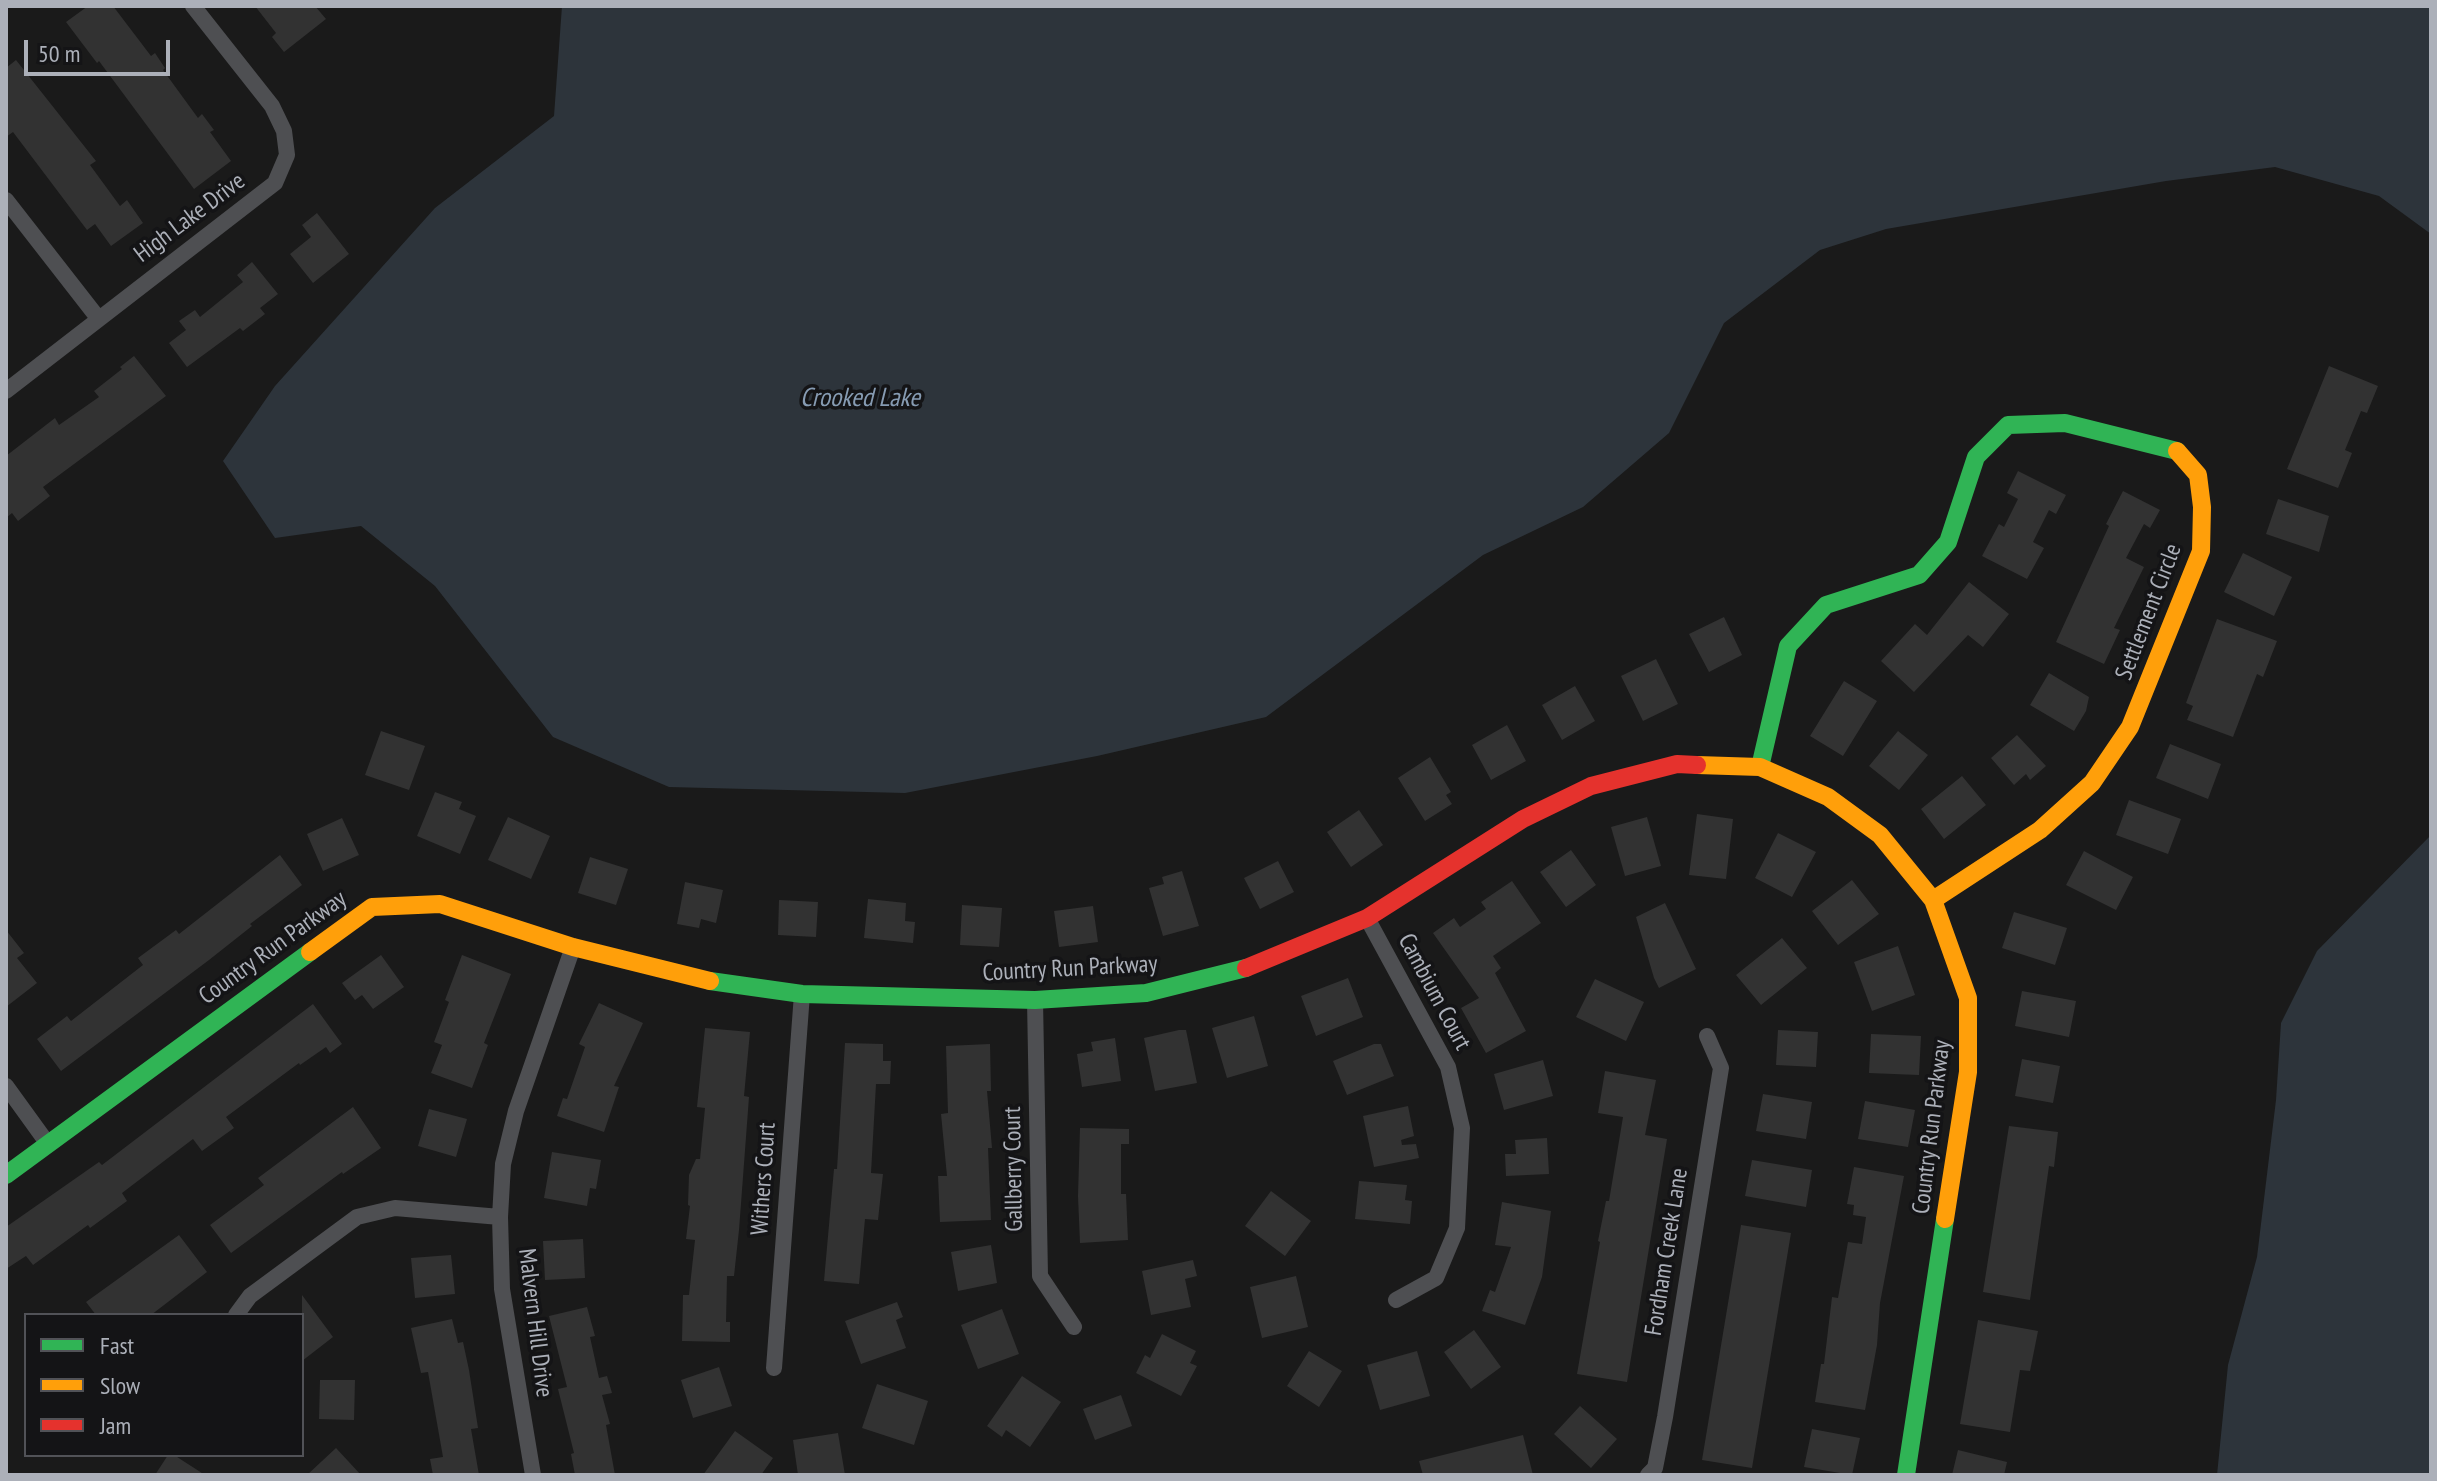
<!DOCTYPE html>
<style>
body{margin:0}
#map{position:relative;width:2437px;height:1481px;overflow:hidden;background:#1a1a1a;font-family:"PT Sans Narrow",sans-serif}
canvas{display:block}
.frame{position:absolute;inset:0;border:8px solid #acb0b9;pointer-events:none}
.legend{position:absolute;left:24px;top:1313px;width:280px;height:144px;box-sizing:border-box;background:#141416;border:2px solid #515257;margin:0;padding:10px 14px;list-style:none;font-size:24px;color:#acb0b9}
.legend li{display:flex;align-items:center;gap:16px;height:40px}
.legend b{width:40px;border:2px solid #515257}
.scale{position:absolute;left:24px;top:40px;width:146px;height:36px;box-sizing:border-box;border:4px solid #acb0b9;border-top:0;padding-left:10px;font-size:24px;line-height:28px;white-space:nowrap;color:#acb0b9;-webkit-text-stroke:6px #141416;paint-order:stroke}
</style>
<div id="map">
<canvas width="2437" height="1481"></canvas>
<div class="frame"></div>
<ul class="legend">
<li><b style="height:10px;background:#30b455"></b>Fast</li>
<li><b style="height:10px;background:#ff9f0a"></b>Slow</li>
<li><b style="height:10px;background:#e5322d"></b>Jam</li>
</ul>
<div class="scale">50 m</div>
</div>
<script>
const ctx = document.querySelector('canvas').getContext('2d');
ctx.lineJoin = 'round';
function fillPath(path, color) { ctx.fillStyle = color; ctx.fill(path, 'evenodd'); }
const toPath = rows => new Path2D(rows.map(r => 'M' + r).join(''));
function strokePath(path, color, width, dash) { ctx.strokeStyle = color; ctx.lineWidth = width; ctx.lineCap = dash ? 'butt' : 'round'; ctx.setLineDash(dash || []); ctx.stroke(path); }
function label(font, color, halo, rows, align = 'center') {
  ctx.font = font + ' "PT Sans Narrow",sans-serif'; ctx.lineWidth = 7; ctx.setLineDash([]); ctx.textBaseline = 'middle'; ctx.strokeStyle = halo; ctx.fillStyle = color; for (const [text, x, y, turn = 0] of rows) {
    ctx.save(); ctx.translate(x, y); ctx.rotate((+turn || 0) * Math.PI / 180); ctx.textAlign = isNaN(turn) ? turn : align; if (halo) ctx.strokeText(text, 0, 0); ctx.fillText(text, 0, 0); ctx.restore();
  }
}
fillPath(toPath([
 [562,6,2431,6,2431,234,2379,196,2275,167,2166,181,1886,229,1820,250,1724,323,1669,433,1583,507,1483,555,1266,717,1097,756,905,793,669,787,553,737,435,586,361,526,275,538,223,461,275,386,435,208,554,116],
 [2431,835,2431,1475,2217,1475,2228,1365,2257,1257,2276,1100,2281,1023,2317,951]
]), '#2d343b');
fillPath(toPath([
 [88,6,113,6,151,56,155,53,165,68,163,70,198,118,202,114,214,130,210,132,231,161,194,189,99,61,97,63,66,22],
 [255,6,315,6,326,19,284,52,272,37,276,33],
 [16,60,96,161,90,165,120,206,127,200,143,223,111,246,95,224,87,230,13,132,6,137,6,68],
 [317,213,349,254,313,283,290,254,311,237,302,225],
 [252,262,278,294,260,308,265,314,243,331,240,328,187,367,169,343,186,330,179,321,195,310,200,317,243,282,237,275],
 [134,356,166,396,43,487,50,496,18,521,12,513,6,518,6,456,55,418,59,425,99,397,94,391,122,369,120,367],
 [2329,366,2378,386,2367,413,2361,411,2345,450,2352,453,2338,488,2287,469],
 [2018,471,2066,495,2056,514,2049,510,2033,542,2044,548,2027,579,1982,556,1999,524,2004,527,2018,499,2007,493],
 [2123,491,2160,510,2150,528,2144,524,2126,558,2144,567,2114,628,2120,630,2104,664,2056,642,2109,526,2106,524],
 [2278,499,2329,516,2319,552,2266,534],
 [2243,553,2292,577,2274,616,2224,592],
 [1969,582,2009,614,1983,647,1968,635,1914,692,1881,661,1915,624,1927,635],
 [1724,617,1742,655,1709,672,1689,634],
 [2217,619,2277,641,2263,677,2257,674,2233,737,2187,720,2193,706,2186,703],
 [1656,659,1678,704,1643,721,1621,676],
 [2049,673,2089,697,2086,711,2074,731,2030,705],
 [1844,681,1877,701,1843,756,1810,736],
 [1575,686,1595,721,1562,740,1542,705],
 [1507,725,1526,761,1491,780,1472,745],
 [381,731,425,746,409,790,365,775],
 [1898,731,1928,755,1899,790,1869,766],
 [2017,735,2046,766,2030,780,2026,774,2014,785,1991,758],
 [2170,744,2221,764,2208,799,2156,778],
 [1430,757,1451,792,1446,795,1452,804,1425,821,1398,778],
 [1962,776,1986,805,1944,839,1921,809],
 [435,792,462,802,459,809,476,816,460,854,417,836],
 [2129,800,2181,819,2168,854,2116,835],
 [1359,810,1383,845,1351,867,1327,832],
 [1697,814,1733,819,1726,879,1689,875],
 [508,817,550,836,531,879,488,860],
 [1647,817,1661,866,1625,876,1611,827],
 [342,818,359,855,323,871,307,834],
 [1778,833,1816,852,1792,897,1755,878],
 [1571,850,1596,885,1566,907,1540,872],
 [2084,851,2133,877,2116,910,2066,885],
 [280,855,302,885,250,924,252,926,209,960,61,1071,37,1039,67,1016,71,1021,143,965,138,958,176,930,179,934],
 [590,857,628,869,616,905,578,893],
 [1278,861,1294,892,1260,909,1244,878],
 [1182,871,1199,926,1163,936,1149,888,1164,884,1162,877],
 [1852,880,1879,914,1838,945,1812,911],
 [1512,881,1541,923,1493,956,1501,968,1495,973,1526,1031,1486,1053,1461,1008,1479,998,1433,933,1454,918,1460,927,1486,909,1481,902],
 [685,882,723,890,716,923,701,919,699,928,677,924],
 [868,899,906,903,905,921,915,922,913,943,864,938],
 [779,900,818,902,816,937,778,935],
 [1665,903,1696,969,1659,988,1654,978,1636,917],
 [962,905,1002,908,999,947,960,945],
 [1093,906,1098,942,1059,947,1054,911],
 [2014,912,2067,928,2055,965,2002,948],
 [6,930,24,953,17,958,37,983,6,1007],
 [1782,938,1807,968,1761,1005,1736,975],
 [1898,946,1915,995,1872,1011,1854,962],
 [381,955,404,987,373,1009,362,995,355,1000,342,983],
 [462,955,511,974,484,1043,488,1045,472,1088,431,1073,442,1045,434,1042,449,1002,445,1000],
 [1348,978,1363,1017,1316,1036,1301,996],
 [1595,979,1644,1002,1626,1041,1576,1017],
 [2022,991,2076,1001,2069,1037,2015,1026],
 [599,1003,643,1023,614,1086,619,1087,604,1132,557,1116,563,1098,567,1099,585,1047,579,1044],
 [313,1004,342,1044,330,1053,326,1047,300,1065,299,1063,226,1117,234,1128,202,1151,193,1139,122,1193,127,1201,90,1228,88,1225,33,1265,26,1256,6,1269,6,1227,99,1162,102,1165],
 [1254,1016,1268,1066,1227,1078,1212,1028],
 [705,1028,750,1032,744,1096,749,1097,739,1230,734,1276,727,1276,726,1322,730,1322,730,1342,682,1341,683,1295,689,1295,695,1240,686,1239,690,1206,688,1205,689,1175,696,1159,700,1159,705,1108,697,1107],
 [1179,1030,1186,1030,1197,1083,1155,1091,1144,1038],
 [1778,1030,1818,1032,1816,1067,1776,1065],
 [1871,1034,1921,1036,1919,1075,1869,1073],
 [1115,1038,1121,1081,1082,1087,1077,1054,1093,1051,1091,1042],
 [845,1043,883,1044,883,1061,891,1061,890,1084,876,1084,871,1173,883,1174,878,1220,865,1219,859,1284,824,1281,834,1169,837,1169],
 [990,1044,991,1091,987,1091,992,1148,988,1148,991,1220,940,1222,938,1176,947,1176,941,1114,948,1113,946,1046],
 [1374,1044,1381,1044,1394,1076,1347,1095,1333,1061],
 [2022,1059,2060,1066,2053,1103,2015,1096],
 [1543,1060,1553,1096,1504,1110,1494,1074],
 [1605,1071,1656,1080,1645,1135,1667,1139,1627,1382,1577,1374,1600,1242,1598,1241,1606,1201,1609,1201,1623,1117,1598,1113],
 [1763,1094,1812,1102,1806,1139,1756,1131],
 [1865,1101,1915,1110,1908,1147,1858,1139],
 [1408,1106,1414,1136,1401,1140,1402,1145,1416,1144,1419,1158,1374,1167,1363,1116],
 [353,1107,381,1148,343,1174,342,1172,231,1253,210,1225,264,1185,258,1178],
 [429,1109,467,1119,456,1157,418,1146],
 [2009,1126,2058,1132,2054,1167,2049,1166,2030,1300,1983,1292],
 [1080,1128,1129,1129,1129,1144,1121,1144,1121,1194,1126,1194,1128,1240,1080,1243,1078,1196],
 [1547,1138,1549,1174,1506,1176,1505,1154,1516,1154,1515,1140],
 [552,1152,601,1160,596,1189,590,1188,587,1206,544,1198],
 [1752,1160,1812,1170,1806,1207,1745,1196],
 [1854,1167,1904,1176,1880,1303,1877,1345,1865,1410,1815,1402,1821,1364,1824,1364,1832,1297,1838,1298,1848,1242,1862,1244,1866,1217,1853,1215,1854,1205,1847,1204],
 [1359,1181,1407,1185,1405,1200,1412,1201,1410,1224,1355,1219],
 [1271,1191,1311,1221,1285,1256,1245,1226],
 [1502,1202,1551,1211,1542,1277,1525,1325,1482,1311,1490,1290,1495,1292,1511,1247,1495,1245],
 [1741,1225,1791,1233,1752,1468,1702,1460],
 [179,1235,207,1272,151,1315,96,1315,86,1302],
 [583,1239,585,1278,545,1280,543,1241],
 [991,1245,997,1283,958,1291,951,1252],
 [451,1255,455,1294,415,1298,411,1258],
 [1193,1260,1197,1276,1185,1279,1191,1307,1151,1315,1142,1271],
 [1296,1276,1308,1327,1262,1338,1250,1287],
 [302,1295,333,1337,302,1361],
 [897,1302,903,1317,896,1320,906,1348,861,1364,845,1321],
 [587,1307,595,1336,590,1337,599,1378,607,1376,612,1393,602,1395,610,1424,606,1425,615,1475,575,1475,571,1454,574,1453,558,1389,567,1387,549,1316],
 [1002,1309,1019,1354,978,1369,961,1325],
 [452,1319,458,1343,463,1342,469,1370,478,1428,471,1429,479,1475,433,1475,430,1459,443,1457,428,1372,421,1373,411,1328],
 [1978,1320,2038,1331,2030,1371,2020,1370,2010,1432,1960,1424],
 [1474,1330,1501,1367,1471,1389,1444,1352],
 [1162,1334,1196,1351,1190,1363,1197,1366,1181,1396,1136,1373,1145,1355,1150,1358],
 [1309,1351,1342,1371,1319,1407,1287,1386],
 [1417,1351,1430,1396,1380,1410,1367,1365],
 [719,1367,732,1406,693,1418,681,1380],
 [1022,1376,1061,1402,1030,1447,1006,1430,1002,1437,987,1426],
 [320,1380,355,1380,354,1420,319,1419],
 [877,1384,928,1401,914,1445,862,1428],
 [1121,1395,1132,1426,1095,1440,1083,1409],
 [1580,1406,1617,1439,1591,1468,1554,1434],
 [1812,1429,1860,1438,1852,1475,1804,1467],
 [735,1431,773,1458,761,1475,703,1475],
 [838,1433,845,1475,798,1475,793,1440],
 [1523,1435,1533,1475,1423,1475,1419,1461],
 [336,1448,361,1475,307,1475],
 [1958,1450,2007,1462,2004,1475,1952,1475],
 [168,1455,174,1455,205,1475,155,1475]
]), '#323232');
strokePath(toPath([
 [6,200,98,318],
 [6,391,275,183,287,155,284,131,272,106,193,6],
 [1367,918,1448,1067,1462,1128,1457,1228,1436,1278,1396,1300],
 [1035,1000,1040,1276,1074,1327],
 [6,1086,48,1144],
 [236,1315,250,1296,357,1217,395,1208,500,1217],
 [774,1368,802,994],
 [533,1475,502,1289,500,1217,503,1164,516,1111,573,947],
 [1648,1475,1655,1468,1665,1417,1721,1068,1707,1036]
]), '#4e4f52', 16);
strokePath(toPath([
 [1760,767,1788,646,1826,605,1919,575,1948,542,1976,457,2008,425,2065,423,2177,451],
 [710,981,802,994,1035,1000,1146,993,1246,968],
 [6,1175,310,952],
 [1906,1475,1945,1219]
]), '#30b455', 18);
strokePath(toPath([
 [1697,765,1760,767,1828,797,1880,835,1933,900,1968,998,1968,1072,1945,1219],
 [1933,900,2040,830,2092,783,2130,727,2201,551,2202,507,2198,475,2177,451],
 [310,952,372,907,440,904,573,947,710,981]
]), '#ff9f0a', 18);
strokePath(toPath([
 [1246,968,1367,918,1523,819,1591,786,1677,764,1697,765]
]), '#e5322d', 18);
label('24px', '#acb0b9', '#141416', [
 ["High Lake Drive",190,218,-37],
 ["Settlement Circle",2149,612,-69],
 ["Country Run Parkway",273,948,-36],
 ["Country Run Parkway",1070,969,-3],
 ["Cambium Court",1434,992,62],
 ["Country Run Parkway",1932,1127,-83],
 ["Gallberry Court",1014,1169,-91],
 ["Withers Court",764,1179,-86],
 ["Fordham Creek Lane",1667,1252,-81],
 ["Malvern Hill Drive",535,1323,83]
]);
label('italic 26px', '#869bb2', '#141416', [
 ["Crooked Lake",860,399]
]);
</script>
